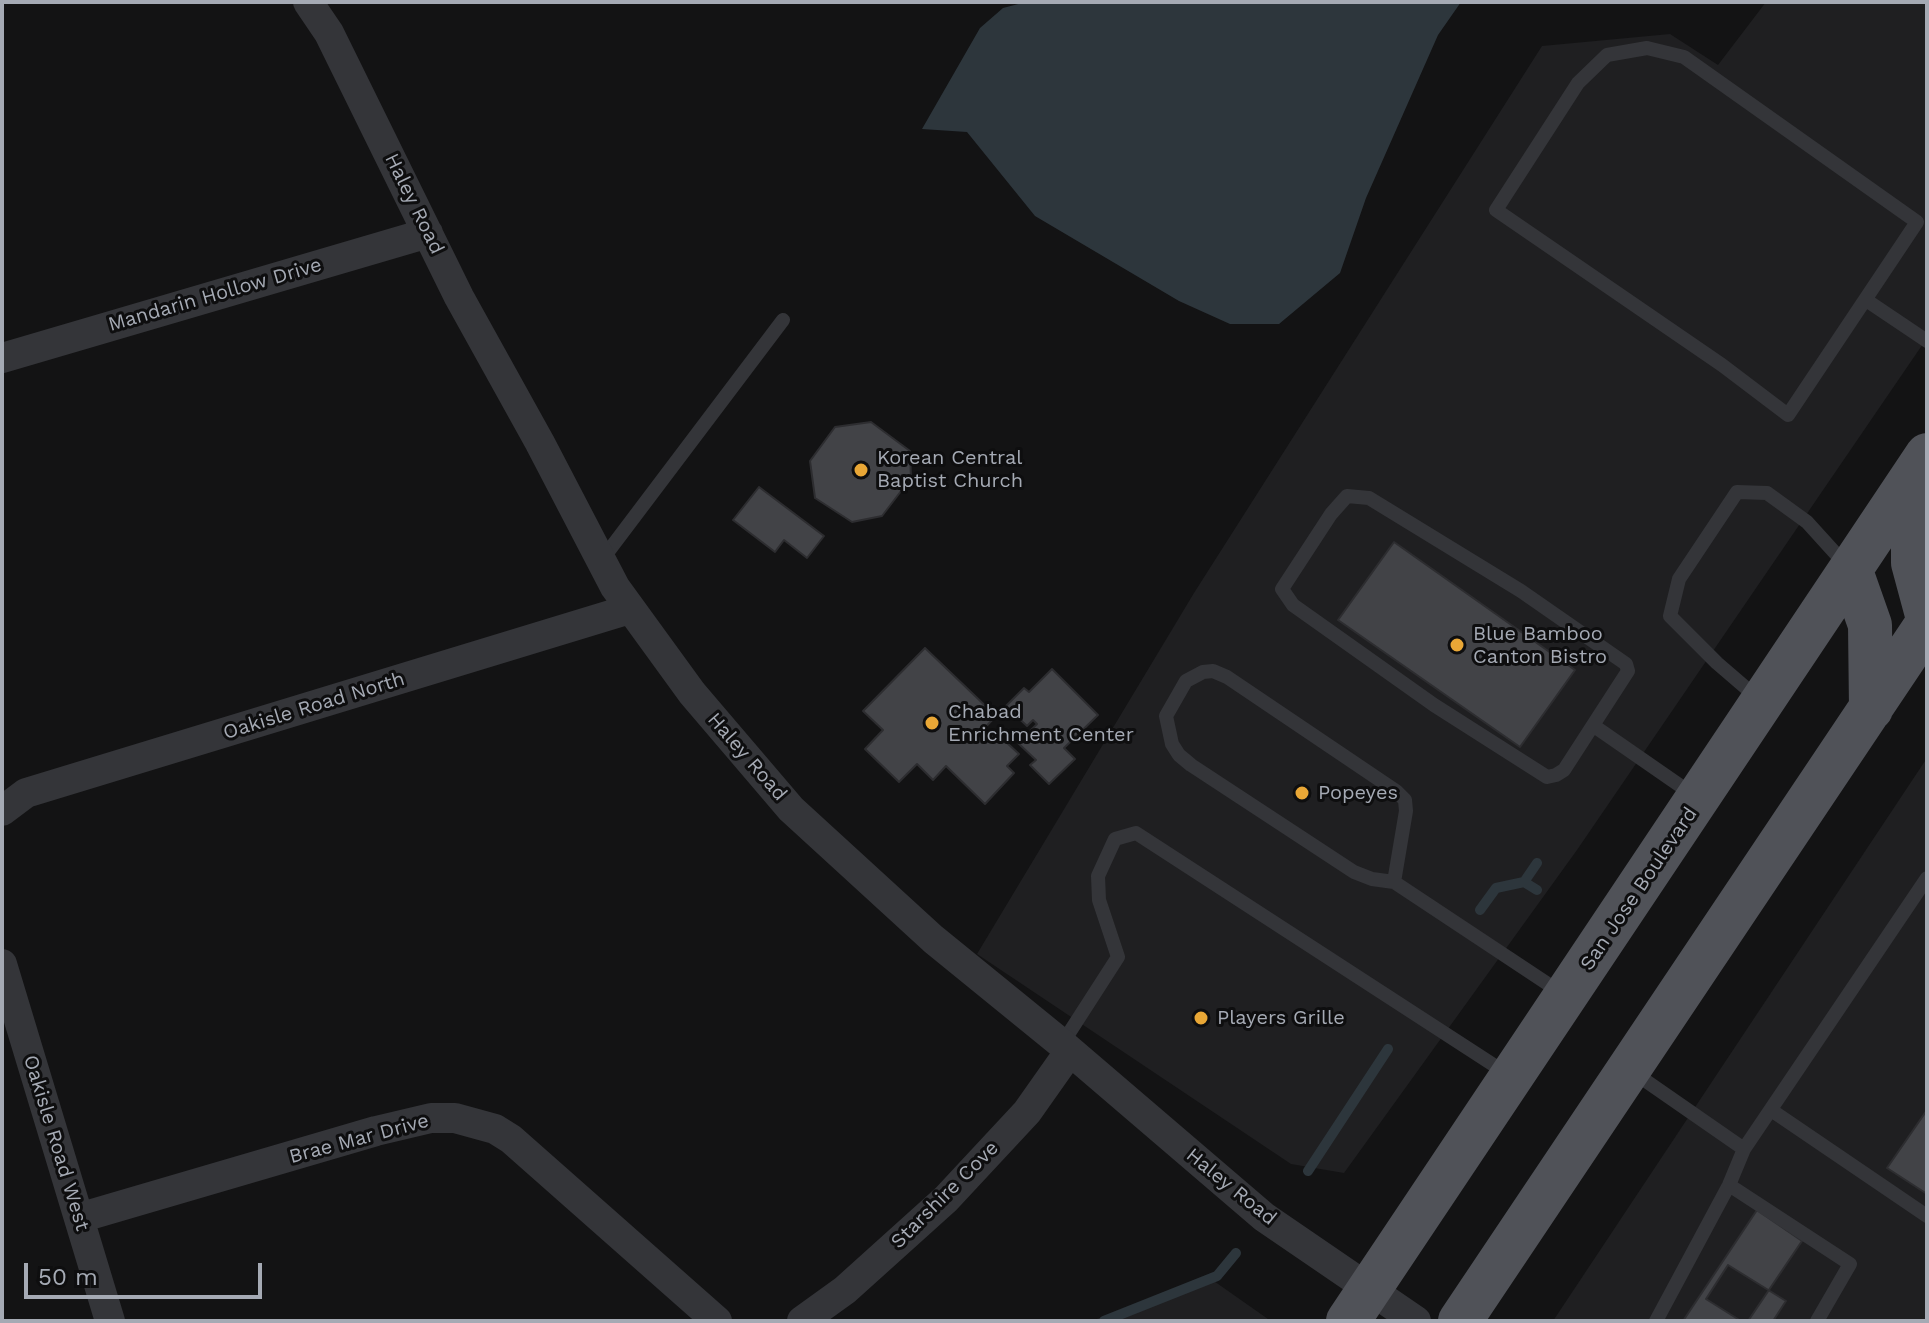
<!DOCTYPE html>
<style>
body{margin:0}
#map{position:relative;width:1929px;height:1323px;overflow:hidden;background:#131314;font-family:"Work Sans",sans-serif}
canvas{display:block}
.frame{position:absolute;inset:0;border:4px solid #a5aab4;pointer-events:none}
.scale{position:absolute;left:24px;top:1263px;width:238px;height:36px;box-sizing:border-box;border:4px solid #a5aab4;border-top:0;padding-left:10px;font-size:24px;line-height:28px;white-space:nowrap;color:#a5aab4;-webkit-text-stroke:6px #0e0e0f;paint-order:stroke}
</style>
<div id="map">
<canvas width="1929" height="1323"></canvas>
<div class="frame"></div>
<div class="scale">50 m</div>
</div>
<script>
const ctx = document.querySelector('canvas').getContext('2d');
ctx.lineJoin = 'round';
function fillPath(path, color) { ctx.fillStyle = color; ctx.fill(path, 'evenodd'); }
const toPath = rows => new Path2D(rows.map(r => 'M' + r).join(''));
function strokePath(path, color, width, dash) { ctx.strokeStyle = color; ctx.lineWidth = width; ctx.lineCap = dash ? 'butt' : 'round'; ctx.setLineDash(dash || []); ctx.stroke(path); }
function label(font, color, halo, rows, align = 'center') {
  ctx.font = font + ' "Work Sans",sans-serif'; ctx.lineWidth = 6; ctx.setLineDash([]); ctx.textBaseline = 'middle'; ctx.strokeStyle = halo; ctx.fillStyle = color; for (const [text, x, y, turn = 0] of rows) {
    ctx.save(); ctx.translate(x, y); ctx.rotate((+turn || 0) * Math.PI / 180); ctx.textAlign = isNaN(turn) ? turn : align; if (halo) ctx.strokeText(text, 0, 0); ctx.fillText(text, 0, 0); ctx.restore();
  }
}
fillPath(toPath([
 [1766,2,1927,2,1927,338,1577,850,1344,1173,1291,1164,977,954,1194,593,1542,46,1670,34,1718,65],
 [1927,758,1927,1321,1553,1321],
 [1211,1279,1268,1319,1266,1321,1091,1321]
]), '#1f1f21');
fillPath(toPath([
 [1026,2,1461,2,1438,35,1366,198,1340,273,1279,324,1230,324,1179,301,1035,216,967,132,922,129,980,28,1003,8]
]), '#2d363c');
strokePath(toPath([
 [1524,882,1537,890],
 [1480,910,1496,888,1524,882,1537,863],
 [1308,1171,1388,1049],
 [1104,1321,1217,1276,1236,1253]
]), '#2d363c', 10);
const building = toPath([
 [871,422,910,451,911,478,882,516,852,522,815,498,810,461,835,427,871,422],
 [759,487,824,536,807,558,784,540,775,552,733,520,759,487],
 [1394,542,1575,670,1520,747,1338,620,1394,542],
 [925,648,996,716,977,736,982,741,993,730,1019,754,1007,766,1014,773,985,804,946,766,933,780,917,764,899,782,865,749,883,730,863,711,925,648],
 [1052,669,1098,715,1064,748,1075,759,1049,784,1030,765,1036,760,1018,743,1037,724,1033,720,1027,726,1006,706,1024,688,1029,692,1052,669],
 [1927,1110,1927,1194,1887,1168,1927,1110],
 [1757,1210,1802,1241,1748,1321,1683,1321,1757,1210],
 [1728,1265,1786,1301,1773,1321,1741,1321,1706,1299,1728,1265]
]);
fillPath(building, '#424347');
strokePath(building, '#2d2d30', 2);
strokePath(toPath([
 [1647,48,1684,57,1917,222,1788,415,1722,365,1496,210,1578,83,1607,55,1647,48],
 [1866,300,1927,341],
 [1347,496,1369,498,1521,591,1626,664,1628,671,1564,770,1556,775,1547,777,1434,705,1293,605,1282,589,1331,514,1347,496],
 [601,561,783,320],
 [1760,700,1717,663,1670,616,1679,579,1737,492,1767,493,1807,522,1846,565],
 [1594,726,1695,796],
 [1394,882,1406,811,1405,800,1396,791,1227,677,1213,671,1203,672,1186,681,1166,716,1172,744,1179,755,1191,765,1354,872,1372,879,1394,882,1563,994],
 [1062,1044,1118,957,1099,900,1098,876,1115,839,1136,833,1509,1075],
 [1633,1072,1744,1149],
 [1771,1110,1927,1216],
 [1729,1185,1850,1264,1817,1321],
 [1656,1321,1729,1185,1744,1149,1927,878]
]), '#343539', 14);
strokePath(toPath([
 [308,2,329,33,459,297,540,443,615,587,692,693,791,809,933,939,1062,1044,1264,1217,1416,1321],
 [2,358,428,233],
 [2,811,26,793,630,609],
 [2,964,110,1321],
 [79,1218,376,1131,431,1118,455,1118,495,1129,511,1139,717,1321],
 [802,1321,845,1290,946,1199,1027,1112,1070,1051]
]), '#343539', 30);
strokePath(toPath([
 [1913,476,1913,563,1927,615],
 [1851,571,1870,625,1871,709],
 [1348,1321,1927,455],
 [1460,1321,1927,624]
]), '#505258', 44);
for (const [x, y, r, color] of [
 [861,470,8,"#e9a736"],
 [1457,645,8,"#e9a736"],
 [932,723,8,"#e9a736"],
 [1302,793,8,"#e9a736"],
 [1201,1018,8,"#e9a736"]
]) { const dot = new Path2D(); dot.arc(x, y, r, 0, 2 * Math.PI); ctx.fillStyle = color; ctx.fill(dot); strokePath(dot, '#0e0e0f', 3); }
label('20px', '#a5aab4', '#0e0e0f', [
 ["Haley Road",414,204,64],
 ["Mandarin Hollow Drive",215,295,-16],
 ["Oakisle Road North",314,706,-17],
 ["Haley Road",747,757,49],
 ["San Jose Boulevard",1639,889,-56],
 ["Brae Mar Drive",359,1139,-15],
 ["Oakisle Road West",56,1143,73],
 ["Haley Road",1231,1187,39],
 ["Starshire Cove",945,1195,-45]
]);
label('20px', '#a5aab4', '#0e0e0f', [
 ["Korean Central",877,458],
 ["Baptist Church",877,481],
 ["Blue Bamboo",1473,634],
 ["Canton Bistro",1473,657],
 ["Chabad",948,712],
 ["Enrichment Center",948,735],
 ["Popeyes",1318,793],
 ["Players Grille",1217,1018]
], 'left');
</script>
